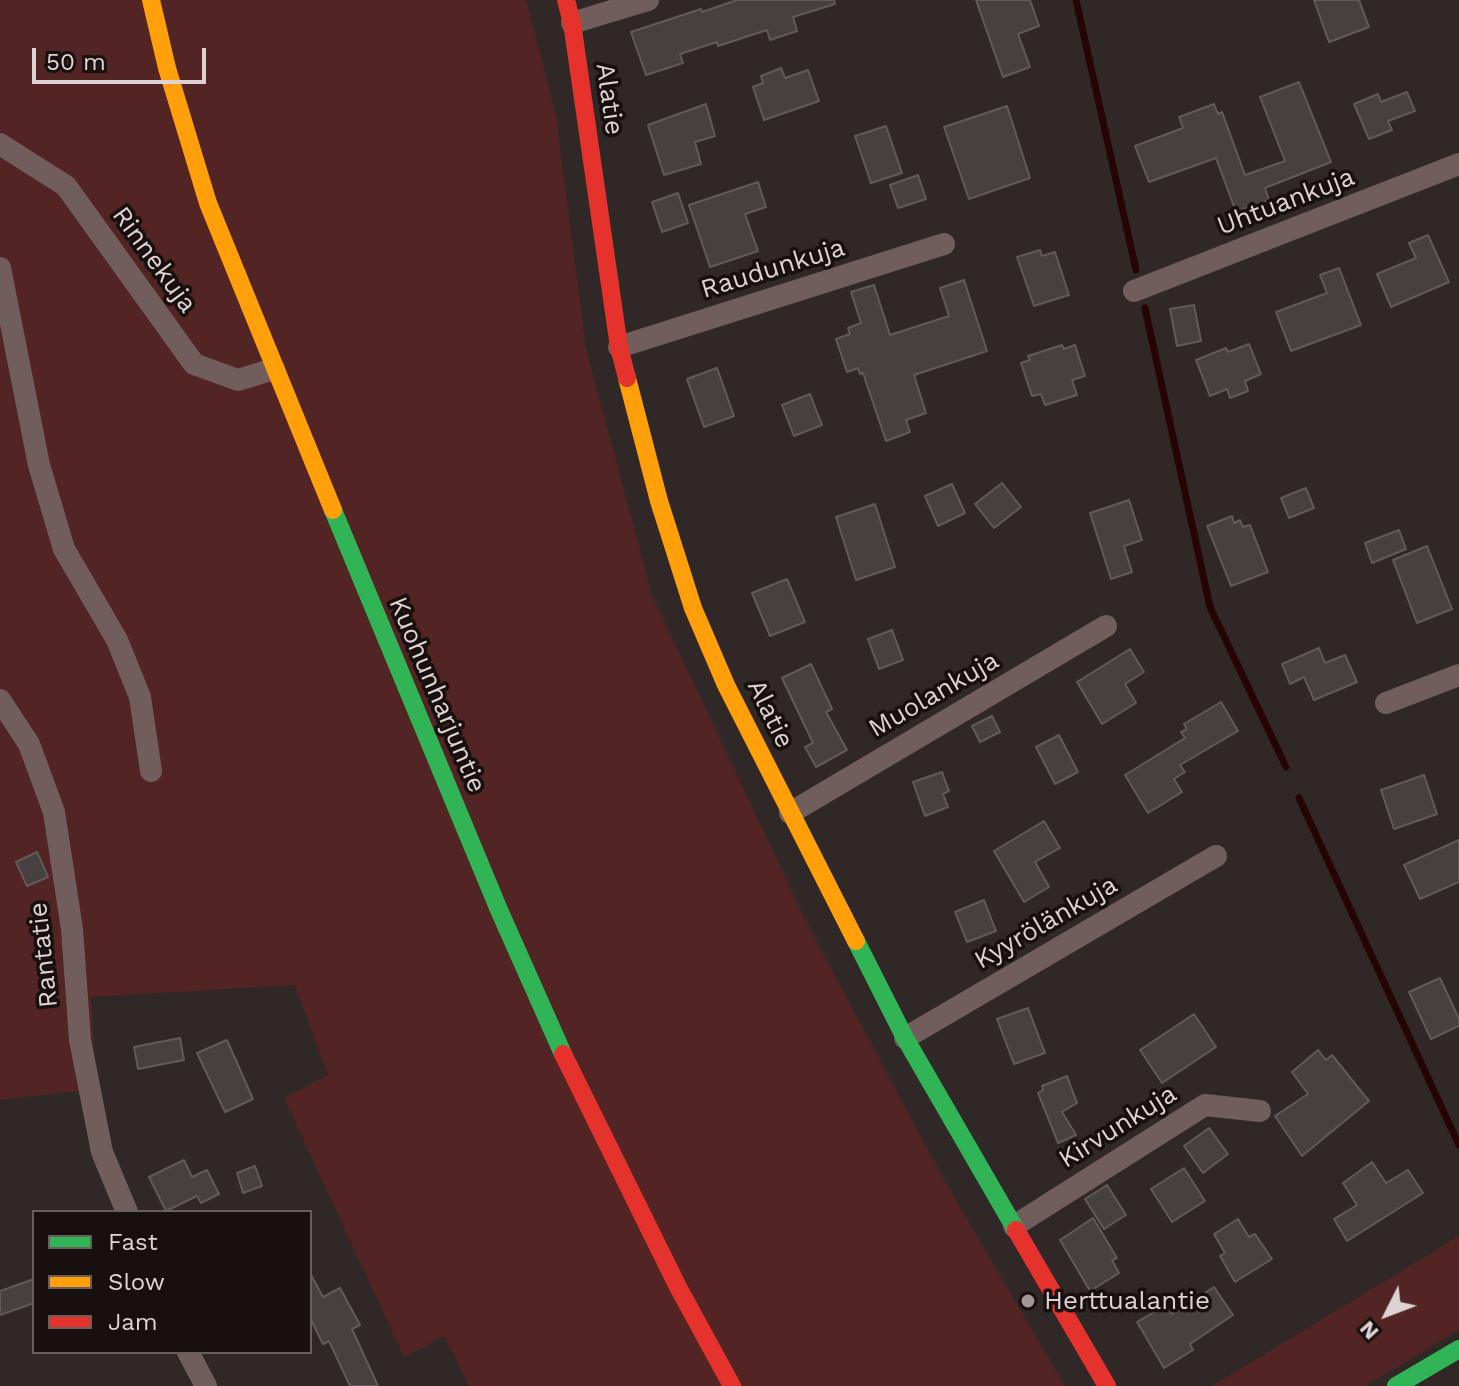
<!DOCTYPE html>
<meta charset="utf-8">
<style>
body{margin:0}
#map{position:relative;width:1459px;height:1386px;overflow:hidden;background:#302827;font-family:"Work Sans",sans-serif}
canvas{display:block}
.legend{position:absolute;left:32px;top:1210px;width:280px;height:144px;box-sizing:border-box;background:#17100f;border:2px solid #675e5d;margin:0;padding:10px 14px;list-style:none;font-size:24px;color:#ded3d2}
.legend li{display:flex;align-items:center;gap:16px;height:40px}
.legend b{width:40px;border:2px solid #675e5d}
.north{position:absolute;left:1347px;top:1274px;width:80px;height:80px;-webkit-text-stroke:6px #17100f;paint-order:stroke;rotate:228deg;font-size:22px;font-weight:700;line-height:32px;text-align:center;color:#ded3d2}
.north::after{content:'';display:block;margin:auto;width:28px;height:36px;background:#ded3d2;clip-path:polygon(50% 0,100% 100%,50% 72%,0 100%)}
.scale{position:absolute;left:32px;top:48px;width:174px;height:36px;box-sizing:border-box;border:4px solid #ded3d2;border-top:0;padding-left:10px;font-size:24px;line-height:28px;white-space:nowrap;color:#ded3d2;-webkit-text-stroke:6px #17100f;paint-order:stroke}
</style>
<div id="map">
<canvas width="1459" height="1386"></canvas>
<ul class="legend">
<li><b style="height:10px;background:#30b455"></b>Fast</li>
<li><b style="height:10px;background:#ff9f0a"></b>Slow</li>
<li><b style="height:10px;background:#e5322d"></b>Jam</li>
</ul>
<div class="north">N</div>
<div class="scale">50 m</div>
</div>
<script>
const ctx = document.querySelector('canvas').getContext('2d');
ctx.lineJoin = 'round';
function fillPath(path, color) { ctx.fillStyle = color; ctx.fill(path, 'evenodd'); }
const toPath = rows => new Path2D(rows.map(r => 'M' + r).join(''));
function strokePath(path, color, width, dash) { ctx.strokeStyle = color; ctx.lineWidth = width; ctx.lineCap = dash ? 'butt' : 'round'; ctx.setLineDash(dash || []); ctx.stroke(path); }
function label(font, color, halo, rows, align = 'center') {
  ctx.font = font + ' "Work Sans",sans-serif'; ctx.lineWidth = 7; ctx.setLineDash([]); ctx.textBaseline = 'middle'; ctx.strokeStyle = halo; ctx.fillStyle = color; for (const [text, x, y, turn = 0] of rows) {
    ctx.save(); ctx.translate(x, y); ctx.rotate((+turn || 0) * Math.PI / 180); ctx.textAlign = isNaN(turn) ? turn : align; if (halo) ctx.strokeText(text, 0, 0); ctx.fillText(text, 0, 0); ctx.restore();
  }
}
fillPath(toPath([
 [0,0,526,0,556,116,586,349,652,595,806,921,943,1178,1065,1386,469,1386,445,1336,404,1357,284,1098,328,1075,295,985,91,997,96,1089,0,1100],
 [1459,1236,1459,1330,1365,1386,1212,1386]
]), '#522424');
strokePath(toPath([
 [1076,0,1136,270],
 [1145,308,1210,607,1286,767],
 [1299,798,1459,1145]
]), '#260404', 7);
const building = toPath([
 [737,0,834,0,835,4,793,17,797,31,770,40,767,30,718,46,717,42,680,54,683,63,646,75,631,32,701,9,702,12,737,0],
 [976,0,1030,0,1039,26,1018,34,1030,67,1003,77,976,0],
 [1314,0,1359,0,1369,27,1329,42,1314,0],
 [781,68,785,78,808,70,819,101,764,120,753,87,763,83,761,76,781,68],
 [1299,82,1331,162,1265,188,1269,200,1236,212,1216,158,1149,182,1135,146,1183,128,1179,117,1214,104,1218,114,1222,112,1245,175,1285,161,1260,97,1299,82],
 [1407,92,1415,111,1388,121,1392,130,1369,139,1354,104,1378,94,1381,102,1407,92],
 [706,104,715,136,695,142,701,164,664,175,648,125,706,104],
 [1007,106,1030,178,969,199,944,127,1007,106],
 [886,126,902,173,871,183,855,136,886,126],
 [918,175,926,199,898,208,890,185,918,175],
 [758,182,766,207,745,214,758,251,710,267,689,205,758,182],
 [678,193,688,223,662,232,652,202,678,193],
 [1428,235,1449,282,1391,307,1377,274,1416,258,1409,243,1428,235],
 [1040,250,1042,256,1055,252,1069,295,1034,306,1017,257,1040,250],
 [1339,268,1361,325,1291,351,1276,312,1327,293,1320,275,1339,268],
 [964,280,987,351,914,375,926,413,906,420,910,432,886,441,863,373,860,374,858,368,847,372,836,339,850,334,848,328,861,323,851,292,874,285,890,335,949,316,940,288,964,280],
 [1194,305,1201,341,1177,346,1170,309,1194,305],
 [1249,344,1261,374,1245,381,1248,391,1230,398,1227,389,1210,396,1196,360,1226,348,1228,352,1249,344],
 [1062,345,1064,349,1075,345,1085,376,1072,380,1077,395,1045,405,1041,394,1032,396,1021,363,1030,360,1028,356,1062,345],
 [717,368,734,416,704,427,687,379,717,368],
 [810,394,822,425,794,436,782,405,810,394],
 [1002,483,1021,507,994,528,975,504,1002,483],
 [952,484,965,513,938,526,925,496,952,484],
 [1306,488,1314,508,1289,518,1281,498,1306,488],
 [1129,500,1142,540,1124,546,1132,572,1111,579,1090,513,1129,500],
 [875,504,895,567,856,580,836,517,875,504],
 [1232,516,1234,523,1240,520,1243,527,1250,525,1268,572,1231,586,1207,526,1232,516],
 [1399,530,1406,549,1372,563,1365,543,1399,530],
 [1427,546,1452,609,1417,623,1393,560,1427,546],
 [787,579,805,622,770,636,752,593,787,579],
 [892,630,903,660,879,669,868,639,892,630],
 [1319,648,1325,663,1345,655,1357,682,1314,700,1304,677,1290,684,1282,664,1319,648],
 [1130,649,1144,672,1125,684,1136,703,1102,724,1077,682,1130,649],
 [811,664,832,709,826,712,847,750,816,767,805,747,813,743,782,678,811,664],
 [1221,702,1238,731,1180,765,1185,772,1174,779,1182,792,1148,813,1125,775,1185,738,1181,732,1187,729,1184,724,1221,702],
 [992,716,1000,732,980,742,972,726,992,716],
 [1059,735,1078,772,1055,784,1036,747,1059,735],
 [942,772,949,791,943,794,948,807,925,816,913,782,942,772],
 [1424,775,1437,814,1394,829,1381,790,1424,775],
 [1044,821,1060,848,1035,862,1049,887,1024,902,994,851,1044,821],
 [1459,840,1459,882,1420,899,1404,865,1459,840],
 [37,852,48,877,27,886,16,862,37,852],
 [984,900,996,931,967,942,955,912,984,900],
 [1440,978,1459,1019,1459,1026,1431,1039,1409,992,1440,978],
 [1028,1008,1045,1053,1014,1064,997,1019,1028,1008],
 [1194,1014,1216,1047,1162,1083,1140,1050,1194,1014],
 [180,1038,184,1060,138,1069,134,1047,180,1038],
 [227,1040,253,1099,225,1112,197,1053,227,1040],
 [1318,1050,1326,1060,1332,1055,1369,1101,1302,1156,1275,1116,1308,1094,1292,1072,1318,1050],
 [1067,1076,1077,1103,1062,1112,1076,1135,1058,1143,1038,1093,1043,1090,1042,1086,1067,1076],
 [1209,1128,1228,1154,1203,1173,1184,1146,1209,1128],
 [184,1160,192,1177,207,1170,219,1194,201,1203,197,1196,166,1211,149,1177,184,1160],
 [1372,1162,1386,1183,1408,1170,1423,1193,1347,1241,1334,1219,1357,1205,1343,1183,1372,1162],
 [255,1166,262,1186,243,1193,237,1173,255,1166],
 [1184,1168,1205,1201,1172,1222,1151,1189,1184,1168],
 [1107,1185,1126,1215,1104,1229,1085,1199,1107,1185],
 [1093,1218,1117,1258,1112,1260,1119,1273,1090,1291,1060,1240,1093,1218],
 [1238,1219,1249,1237,1255,1234,1272,1259,1235,1282,1220,1256,1225,1253,1214,1234,1238,1219],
 [310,1273,323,1297,340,1288,360,1325,352,1329,378,1386,350,1386,329,1341,323,1344,310,1318,310,1273],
 [34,1279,34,1303,0,1315,0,1291,34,1279],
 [1214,1287,1233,1315,1190,1344,1193,1350,1164,1368,1137,1322,1166,1305,1172,1314,1214,1287]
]);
fillPath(building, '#474040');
strokePath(building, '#615a59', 2);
strokePath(toPath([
 [572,23,648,0],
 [0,144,66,186,194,364,238,380,274,369],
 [0,268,39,465,64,549,117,640,140,697,151,771],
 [1134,291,1459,164],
 [619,347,944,244],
 [0,700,29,744,54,812,72,929,80,1040,102,1152,127,1212],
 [1386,703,1459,675],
 [790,813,1106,626],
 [905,1038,1216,856],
 [1014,1226,1205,1105,1260,1111],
 [188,1352,206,1386]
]), '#715e5c', 22);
strokePath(toPath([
 [333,510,499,910,563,1054],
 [856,941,905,1038,1016,1230],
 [1396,1386,1459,1349]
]), '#30b455', 18);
strokePath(toPath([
 [151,0,167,68,208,203,333,510],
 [627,378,659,501,693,608,726,685,856,941]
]), '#ff9f0a', 18);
strokePath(toPath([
 [566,0,572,23,619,347,627,378],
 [563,1054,678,1287,732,1386],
 [1016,1230,1107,1386]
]), '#e5322d', 18);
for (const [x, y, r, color] of [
 [1028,1301,8,"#a19796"]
]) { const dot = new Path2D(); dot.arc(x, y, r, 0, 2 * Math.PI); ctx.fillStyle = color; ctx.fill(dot); strokePath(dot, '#17100f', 3); }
label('26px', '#ded3d2', '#17100f', [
 ["Alatie",609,99,82],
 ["Uhtuankuja",1286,202,-21],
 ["Rinnekuja",154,260,54],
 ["Raudunkuja",773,269,-17],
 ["Kuohunharjuntie",437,695,67],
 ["Muolankuja",934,695,-30],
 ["Alatie",770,714,64],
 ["Kyyrölänkuja",1046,923,-30],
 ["Rantatie",44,955,-96],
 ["Kirvunkuja",1118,1127,-32]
]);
label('26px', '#ded3d2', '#17100f', [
 ["Herttualantie",1044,1301]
], 'left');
</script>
